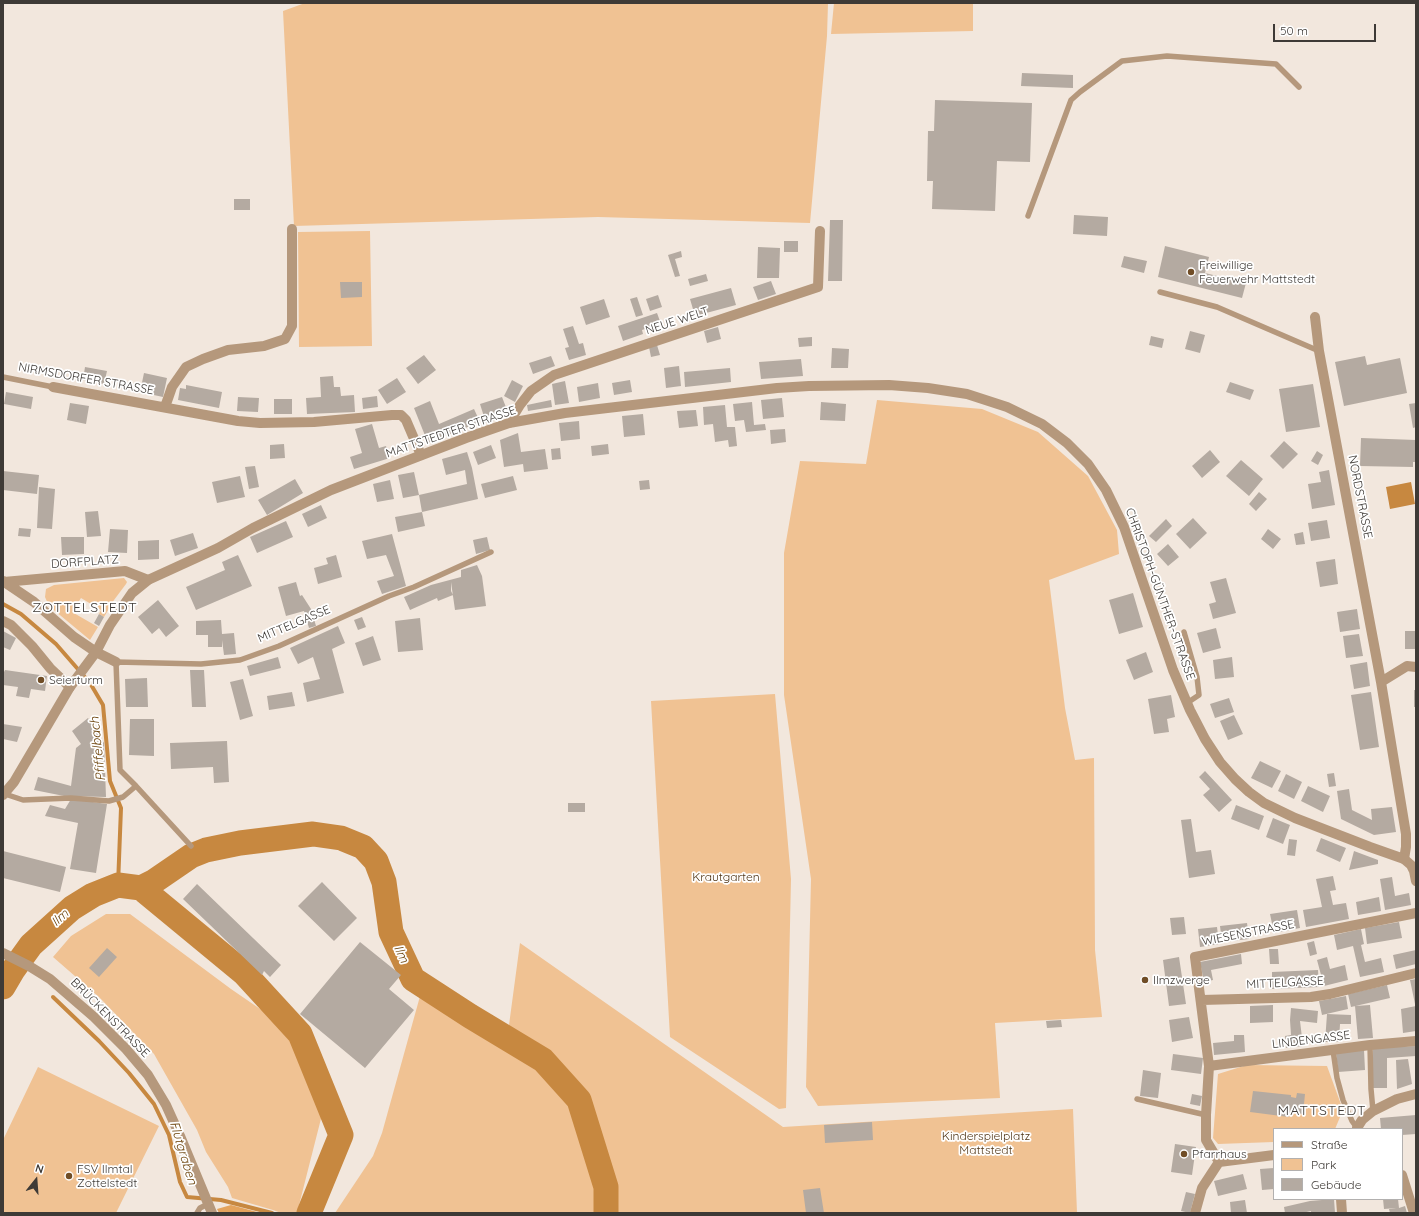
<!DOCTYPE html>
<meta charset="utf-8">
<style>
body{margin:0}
#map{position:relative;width:1419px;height:1216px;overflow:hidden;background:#f2e7dd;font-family:Quicksand,sans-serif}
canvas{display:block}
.frame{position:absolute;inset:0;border:4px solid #3e3a36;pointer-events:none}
.legend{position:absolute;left:1273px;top:1128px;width:130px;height:72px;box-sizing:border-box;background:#fff;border:1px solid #b2b0af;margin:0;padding:5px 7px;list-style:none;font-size:12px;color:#3e3a36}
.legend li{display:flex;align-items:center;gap:8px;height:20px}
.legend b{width:20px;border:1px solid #b2b0af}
.north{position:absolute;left:16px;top:1160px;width:40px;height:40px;-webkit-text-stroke:3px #fff;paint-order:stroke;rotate:17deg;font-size:11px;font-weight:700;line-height:16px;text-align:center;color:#3e3a36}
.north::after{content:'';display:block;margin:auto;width:14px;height:18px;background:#3e3a36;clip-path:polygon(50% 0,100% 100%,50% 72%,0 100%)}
.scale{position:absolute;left:1273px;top:24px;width:103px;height:18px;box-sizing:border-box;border:2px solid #3e3a36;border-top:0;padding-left:5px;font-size:12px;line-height:14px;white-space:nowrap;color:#3e3a36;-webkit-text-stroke:3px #fff;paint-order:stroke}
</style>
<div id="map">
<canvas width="1419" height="1216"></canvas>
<div class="frame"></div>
<ul class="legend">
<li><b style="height:5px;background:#b5987c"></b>Straße</li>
<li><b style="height:11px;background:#f0c293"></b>Park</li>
<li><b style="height:11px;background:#b4aaa1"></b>Gebäude</li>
</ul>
<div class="north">N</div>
<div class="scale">50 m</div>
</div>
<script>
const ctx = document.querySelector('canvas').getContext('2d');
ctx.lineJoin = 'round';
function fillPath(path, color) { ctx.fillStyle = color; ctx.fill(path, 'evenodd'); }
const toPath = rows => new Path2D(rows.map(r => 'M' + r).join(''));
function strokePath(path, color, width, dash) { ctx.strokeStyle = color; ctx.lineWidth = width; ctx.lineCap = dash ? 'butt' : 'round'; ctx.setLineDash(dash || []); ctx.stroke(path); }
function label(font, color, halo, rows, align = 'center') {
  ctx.font = font + ' Quicksand,sans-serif'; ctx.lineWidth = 3.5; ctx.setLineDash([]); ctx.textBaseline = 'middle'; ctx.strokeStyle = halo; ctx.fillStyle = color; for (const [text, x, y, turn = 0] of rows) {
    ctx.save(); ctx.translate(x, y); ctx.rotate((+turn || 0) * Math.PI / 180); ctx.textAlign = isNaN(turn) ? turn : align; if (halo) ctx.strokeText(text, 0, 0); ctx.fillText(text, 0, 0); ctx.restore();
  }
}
fillPath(toPath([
 [305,3,828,3,827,36,810,223,598,217,294,226,283,11],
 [834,3,973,3,973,31,831,34],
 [370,231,372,346,299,347,298,232],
 [877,400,982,409,1038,432,1088,476,1117,530,1119,554,1049,580,1065,708,1075,760,1094,758,1095,950,1102,1017,995,1023,1000,1098,818,1106,806,1087,811,879,784,695,784,553,800,461,866,464],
 [124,578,127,582,126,584,114,600,104,617,99,614,101,610,81,598,72,612,98,627,90,640,49,606,45,597,46,589,54,585],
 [775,694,791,879,786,1108,779,1109,670,1037,651,701],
 [106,914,130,914,231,989,298,1035,326,1099,297,1213,281,1213,273,1210,232,1198,228,1187,206,1152,197,1130,154,1054,99,997,53,957,71,936],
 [520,943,783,1127,1073,1109,1077,1213,611,1213,608,1186,580,1098,544,1057,511,1035,509,1025],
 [422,989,467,1018,541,1062,576,1101,602,1187,601,1213,335,1213,373,1156,382,1133],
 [1247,1065,1327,1066,1343,1110,1335,1129,1274,1129,1274,1142,1218,1144,1213,1138,1218,1074],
 [38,1067,159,1126,116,1213,3,1213,3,1140]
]), '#f0c293');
fillPath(toPath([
 [231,1205,261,1213,219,1213,217,1209]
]), '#e4a35c');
fillPath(toPath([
 [1411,482,1415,504,1390,509,1386,487]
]), '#c78840');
strokePath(toPath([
 [3,604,21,614,56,644,90,683,103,705,110,781,121,808,118,885],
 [53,997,99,1041,129,1073,154,1104,169,1135,180,1182,187,1197,221,1200,272,1213]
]), '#c78840', 4);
strokePath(toPath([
 [141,888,153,882,191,856,206,850,240,843,313,834,341,838,363,847,376,861,384,882,391,932,413,979,470,1016,543,1060,579,1100,606,1187,606,1213],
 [3,987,13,970,31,945,72,908,93,895,118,885,141,888,244,973,300,1034,341,1135,309,1213]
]), '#c78840', 25);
fillPath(toPath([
 [1022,73,1073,75,1073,88,1021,86],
 [935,100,1032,103,1030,162,997,161,995,211,932,209,933,181,927,181,928,131,934,131],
 [234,199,250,199,250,210,234,210],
 [1074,215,1108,217,1107,236,1073,234],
 [830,220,843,220,842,281,828,281],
 [784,241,798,241,798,252,784,252],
 [1165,246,1209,257,1205,273,1246,283,1242,298,1158,277],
 [758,247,780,248,779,278,757,278],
 [681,251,682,257,675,259,680,276,675,277,668,255],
 [1124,256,1147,261,1144,273,1121,267],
 [706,274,708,281,690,286,688,279],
 [771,281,776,294,758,300,753,287],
 [340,282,362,282,362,297,341,298],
 [731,288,736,305,695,316,690,299],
 [658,295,662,307,650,311,646,299],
 [637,297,643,315,636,317,630,299],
 [604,299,610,317,586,325,580,307],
 [657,313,661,324,642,330,643,334,623,341,618,326],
 [573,326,579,344,583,343,586,355,569,360,565,348,569,347,563,329],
 [718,327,721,339,707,343,704,331],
 [1190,331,1205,335,1200,353,1185,349],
 [1151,336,1164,339,1162,348,1149,345],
 [812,337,812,346,799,347,798,338],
 [657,345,660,355,651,357,649,347],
 [832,348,849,349,848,368,831,368],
 [424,355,436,370,418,384,406,368],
 [551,356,555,366,533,374,529,363],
 [1365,356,1367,365,1400,358,1407,393,1344,406,1335,362],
 [801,359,803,376,761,379,759,362],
 [679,366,681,386,666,388,664,368],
 [85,367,107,371,104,384,83,380],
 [730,368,731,382,685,387,684,372],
 [144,373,167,378,163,397,140,392],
 [333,376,334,387,340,387,341,396,354,395,355,412,307,414,306,398,321,397,320,377],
 [397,378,406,392,387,404,378,390],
 [512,380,523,386,515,402,504,396],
 [630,380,632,392,614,395,612,383],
 [565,381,569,403,555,405,552,384],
 [1230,382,1254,390,1250,400,1226,392],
 [598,383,600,398,579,402,577,387],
 [1313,384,1320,427,1286,432,1279,389],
 [186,385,222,392,219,408,178,400,180,388,186,389],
 [6,392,33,397,31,409,4,404],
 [377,396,378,407,363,409,362,398],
 [238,397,259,398,258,412,237,411],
 [502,397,509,415,486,423,480,404],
 [782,398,784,417,763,419,761,400],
 [274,399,292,399,292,414,274,414],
 [551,400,552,407,528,411,527,405],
 [430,401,439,424,474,409,480,422,428,443,414,408],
 [752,402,754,425,765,424,766,430,746,432,744,420,735,421,733,404],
 [821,402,846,404,845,421,820,420],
 [70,403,89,406,86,424,67,420],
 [1416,403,1416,427,1413,428,1409,404],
 [725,405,727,427,735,427,737,446,729,447,728,440,715,442,713,424,704,425,703,407],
 [696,410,698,426,679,428,677,411],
 [643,414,645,435,624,437,622,416],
 [579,421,580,439,561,441,559,423],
 [372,424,379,448,386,446,390,458,354,469,350,457,362,453,355,429],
 [785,429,786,442,771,444,770,430],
 [518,433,521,452,545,449,548,469,524,472,523,464,504,467,500,440],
 [1361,438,1416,440,1416,462,1413,462,1413,467,1360,466],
 [1284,441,1298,454,1283,469,1270,456],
 [284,444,285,458,270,459,270,445],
 [608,444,609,454,592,456,591,446],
 [491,445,496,458,478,465,473,452],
 [560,448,561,459,552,460,551,449],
 [1210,450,1220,462,1202,478,1192,466],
 [1317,451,1323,455,1318,465,1311,461],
 [467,452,472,468,478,499,422,512,419,495,467,484,465,470,446,475,442,459],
 [1241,460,1263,479,1249,496,1226,476],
 [255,466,259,487,249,489,245,467],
 [1329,470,1335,505,1312,509,1308,484,1321,482,1319,472],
 [3,471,39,475,37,494,3,490],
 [414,472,419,495,403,498,398,475],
 [240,476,245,497,217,503,212,482],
 [513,476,517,490,485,498,481,484],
 [295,479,303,493,267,515,258,500],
 [390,480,394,499,377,502,373,484],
 [649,480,650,489,640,490,639,481],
 [39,487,55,489,52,529,37,528],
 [1259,492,1267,499,1256,511,1249,504],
 [321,505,327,518,308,527,302,514],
 [98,511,101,536,87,537,85,512],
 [422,512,425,526,398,532,395,517],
 [1193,518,1207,533,1190,549,1176,534],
 [1166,519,1172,526,1156,542,1149,536],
 [1327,520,1330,538,1311,541,1308,523],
 [286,521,293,537,257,553,250,537],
 [19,528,31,529,30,537,18,536],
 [110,529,128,530,127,553,108,552],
 [1268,529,1281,539,1273,549,1261,539],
 [1303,532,1305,544,1296,545,1294,534],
 [193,533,198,548,175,556,170,540],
 [392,534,406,586,382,594,377,581,394,576,386,555,367,559,362,541],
 [61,537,84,537,84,554,62,555],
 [487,537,490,550,476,554,473,540],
 [159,540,159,559,138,560,138,541],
 [1168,544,1179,557,1168,566,1157,554],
 [238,555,252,586,196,610,186,587,225,570,222,562],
 [336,555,342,577,318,584,314,568,328,564,326,558],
 [1335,559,1338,584,1320,587,1316,562],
 [477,565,482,576,486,606,455,610,451,582,451,591,453,595,438,601,437,598,410,610,404,597,431,585,461,577,461,570],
 [1226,578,1236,613,1213,619,1209,604,1216,602,1210,582],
 [296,582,300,596,302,595,311,609,316,626,309,628,304,611,286,616,278,587],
 [1133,593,1143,627,1119,634,1109,600],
 [158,600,179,626,166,637,159,628,152,634,138,617],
 [1357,609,1360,629,1340,632,1337,612],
 [99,614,104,617,99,626,94,623],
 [362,617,366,627,358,630,354,620],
 [420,618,423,650,398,652,395,621],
 [221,620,222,634,234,633,236,654,224,655,222,640,222,647,208,647,208,635,196,635,196,621],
 [338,626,345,643,332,649,344,693,307,702,303,683,320,679,313,657,298,664,290,648],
 [1216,628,1221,648,1203,653,1197,633],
 [3,631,16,638,10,650,3,647],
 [1405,631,1416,631,1416,649,1405,649],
 [1359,634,1363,656,1346,658,1343,636],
 [373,636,381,660,363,666,355,643],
 [1146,652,1153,672,1134,680,1126,660],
 [278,657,281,668,250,676,247,666],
 [1232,657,1234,677,1215,679,1213,660],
 [1367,662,1370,686,1354,689,1350,665],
 [5,670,47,676,45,691,31,689,29,698,16,696,18,687,3,685,3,674],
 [190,670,204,670,206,707,192,707],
 [147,678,148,707,126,707,125,679],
 [243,679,253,716,240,720,230,682],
 [1414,690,1416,690,1416,707,1414,707],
 [292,692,295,706,269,710,267,696],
 [1371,692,1379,747,1360,750,1351,695],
 [1171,695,1175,717,1167,719,1169,732,1154,734,1148,699],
 [1229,698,1234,712,1215,718,1210,704],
 [1234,715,1243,734,1228,740,1220,721],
 [88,718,104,743,106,797,69,796,69,797,34,790,38,777,71,786,76,748,81,744,72,731],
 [130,719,154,719,154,756,129,755],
 [3,724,22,727,17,742,3,739],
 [227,741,229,782,214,783,213,767,171,769,170,743],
 [1260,761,1281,771,1272,788,1251,778],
 [1205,771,1232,800,1219,812,1203,795,1210,789,1199,777],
 [1334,773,1336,786,1329,787,1327,774],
 [1286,774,1302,782,1294,799,1278,791],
 [1308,786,1330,796,1323,812,1301,801],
 [1349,789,1352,810,1372,820,1371,809,1392,807,1396,832,1374,835,1341,819,1337,791],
 [71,799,107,804,96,873,70,869,78,823,45,816,50,805,65,809],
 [568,803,585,803,585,812,568,812],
 [1236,805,1264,816,1259,830,1231,819],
 [1273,818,1290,825,1283,844,1266,837],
 [1191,819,1196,852,1211,850,1215,874,1189,878,1181,820],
 [1321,838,1346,848,1340,862,1316,851],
 [1289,839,1297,840,1295,856,1287,855],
 [3,851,66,867,60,892,3,878],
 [1354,851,1378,860,1378,864,1349,870],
 [1333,876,1336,890,1330,891,1333,905,1346,903,1349,919,1306,927,1303,910,1322,907,1316,879],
 [1392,877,1395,896,1409,893,1411,905,1385,910,1380,879],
 [322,882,357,918,334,941,298,906],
 [197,884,281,965,270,977,264,971,262,975,183,899],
 [1379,897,1381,911,1358,915,1356,902],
 [1297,910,1300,928,1274,933,1270,914],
 [1184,917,1186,934,1172,935,1170,918],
 [1399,922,1402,938,1367,944,1365,928],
 [1247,923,1249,939,1222,942,1220,926],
 [1217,927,1219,944,1200,947,1198,929],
 [1361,929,1364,944,1361,945,1365,962,1381,958,1384,972,1360,977,1353,946,1337,950,1334,935],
 [1314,941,1317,954,1310,956,1307,943],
 [360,942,401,975,389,989,414,1010,365,1068,300,1014],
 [107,948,117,957,99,977,89,968],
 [1269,949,1278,949,1279,964,1270,964],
 [1416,950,1416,964,1396,969,1393,955],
 [1241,954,1242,964,1211,970,1213,980,1204,982,1200,962],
 [1179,957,1186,1004,1169,1006,1163,960],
 [1327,957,1330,969,1345,965,1348,980,1324,986,1317,960],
 [1318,970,1319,987,1272,989,1272,972],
 [1416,979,1416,1004,1415,1004,1410,980],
 [1387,985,1390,998,1351,1007,1348,994],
 [1346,996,1348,1009,1322,1015,1319,1001],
 [1273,1005,1273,1022,1250,1023,1250,1006],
 [1370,1005,1373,1038,1358,1039,1355,1006],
 [1416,1006,1416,1031,1403,1033,1401,1009],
 [1291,1008,1318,1011,1317,1023,1300,1021,1303,1046,1286,1048,1285,1036,1291,1035,1290,1020],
 [1327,1014,1351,1015,1351,1024,1340,1024,1339,1042,1325,1042],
 [1189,1017,1193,1038,1172,1042,1169,1020],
 [1061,1020,1062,1027,1047,1028,1046,1021],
 [1234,1035,1244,1035,1245,1052,1214,1055,1213,1043,1234,1041],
 [1416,1046,1416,1056,1387,1058,1387,1088,1372,1088,1373,1048],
 [1364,1050,1365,1070,1338,1072,1336,1052],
 [1173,1054,1203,1058,1201,1074,1171,1070],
 [1408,1059,1412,1084,1397,1089,1396,1060],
 [1143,1070,1161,1073,1158,1098,1140,1096],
 [1253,1091,1291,1095,1291,1097,1296,1098,1297,1093,1305,1094,1303,1114,1290,1113,1289,1117,1250,1112],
 [1192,1094,1202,1096,1200,1106,1190,1104],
 [1416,1115,1416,1134,1402,1135,1402,1129,1381,1129,1380,1118],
 [872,1122,873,1140,825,1143,824,1125],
 [1175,1144,1196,1147,1192,1175,1171,1172],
 [1274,1168,1274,1189,1262,1190,1260,1169],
 [1243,1174,1247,1189,1218,1196,1214,1181],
 [820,1188,824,1213,806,1213,803,1190],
 [1186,1192,1195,1194,1190,1213,1181,1211],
 [1334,1199,1335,1213,1311,1213,1311,1211,1302,1213,1285,1213,1284,1207,1310,1201],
 [1383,1199,1398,1199,1399,1208,1405,1206,1407,1213,1390,1213,1389,1209,1396,1208,1384,1209],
 [1245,1200,1247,1213,1231,1213,1230,1202]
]), '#b4aaa1');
strokePath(toPath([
 [1028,216,1071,100,1080,92,1122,61,1167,56,1276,64,1299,87],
 [1160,292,1217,307,1319,351],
 [3,377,53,387],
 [1184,632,1197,677,1199,695,1187,703],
 [5,794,23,800,71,798,109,801,123,797,136,786],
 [191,846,136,786,120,770,116,662,201,664,240,660,279,646,389,596,414,587,491,552],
 [1370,1045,1371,1089,1373,1111],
 [1333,1050,1337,1078,1343,1100,1352,1121,1357,1128],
 [1137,1099,1206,1115],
 [197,1213,200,1208,208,1204]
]), '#b5987c', 5.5);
strokePath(toPath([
 [1315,317,1319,351,1381,682,1406,834,1406,847,1404,859],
 [53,387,238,421,260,423,314,422,392,415,401,415,406,420,421,455],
 [165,407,172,387,186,367,203,359,228,350,264,346,285,339,292,326,292,229],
 [509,423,520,405,531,391,554,375,818,287,820,231],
 [3,581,34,602,74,637,96,652,116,662],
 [4,582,125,571,148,580],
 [3,621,11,625,32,646,50,668,70,687],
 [1381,682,1407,666,1416,667],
 [1202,1000,1311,997,1330,994,1416,973],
 [1209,1066,1370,1045,1416,1041],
 [1357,1128,1362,1120,1373,1111,1397,1099,1416,1094],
 [1274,1155,1219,1162,1206,1140,1206,1115,1209,1066,1195,957,1416,913],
 [1402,1175,1414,1213],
 [1341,1199,1342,1213],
 [1195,1213,1202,1188,1219,1162]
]), '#b5987c', 10);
strokePath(toPath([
 [3,795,14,782,70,687,96,652,110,625,132,593,148,580,218,548,253,528,331,490,466,438,509,423,565,413,777,388,809,386,889,385,928,388,967,394,1007,407,1042,424,1067,443,1088,464,1106,490,1124,527,1173,670,1190,710,1205,739,1220,762,1235,779,1249,792,1264,803,1295,818,1370,847,1404,859,1411,865,1414,871,1416,881],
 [3,953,29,966,50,979,94,1017,126,1049,148,1075,166,1105,180,1136,212,1213]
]), '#b5987c', 10);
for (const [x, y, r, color] of [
 [1191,272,4,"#704d26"],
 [41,680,4,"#704d26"],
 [1145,980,4,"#704d26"],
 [1184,1154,4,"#704d26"],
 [69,1176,4,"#704d26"]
]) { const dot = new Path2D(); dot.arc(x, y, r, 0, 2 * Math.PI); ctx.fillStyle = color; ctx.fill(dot); strokePath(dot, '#fff', 1.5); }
label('12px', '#3e3a36', '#fff', [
 ["Freiwillige",1199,265],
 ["Feuerwehr Mattstedt",1199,279],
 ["Seierturm",49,680],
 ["Ilmzwerge",1153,980],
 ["Pfarrhaus",1192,1154],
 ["FSV Ilmtal",77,1169],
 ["Zottelstedt",77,1183]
], 'left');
label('12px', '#3e3a36', '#fff', [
 ["NEUE WELT",677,321,-18],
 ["NIRMSDORFER STRASSE",86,379,10],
 ["MATTSTEDTER STRASSE",451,432,-19],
 ["NORDSTRASSE",1360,497,79],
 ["DORFPLATZ",85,562,-4],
 ["CHRISTOPH-GÜNTHER-STRASSE",1160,594,70],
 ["MITTELGASSE",294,624,-23],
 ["WIESENSTRASSE",1248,933,-11],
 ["MITTELGASSE",1285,983,-3],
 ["BRÜCKENSTRASSE",110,1018,45],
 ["LINDENGASSE",1311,1040,-7]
]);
label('12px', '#513617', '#fff', [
 ["Krautgarten",726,877],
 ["Kinderspielplatz",986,1136],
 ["Mattstedt",986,1150]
]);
label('italic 13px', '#693f05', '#fff', [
 ["Pfiffelbach",98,749,-96],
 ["Ilm",60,918,-42],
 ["Ilm",401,954,65],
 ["Flutgraben",183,1153,73]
]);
ctx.letterSpacing = '1px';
label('14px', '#3e3a36', '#fff', [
 ["ZOTTELSTEDT",85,608],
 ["MATTSTEDT",1322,1111]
]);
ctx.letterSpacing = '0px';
</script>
